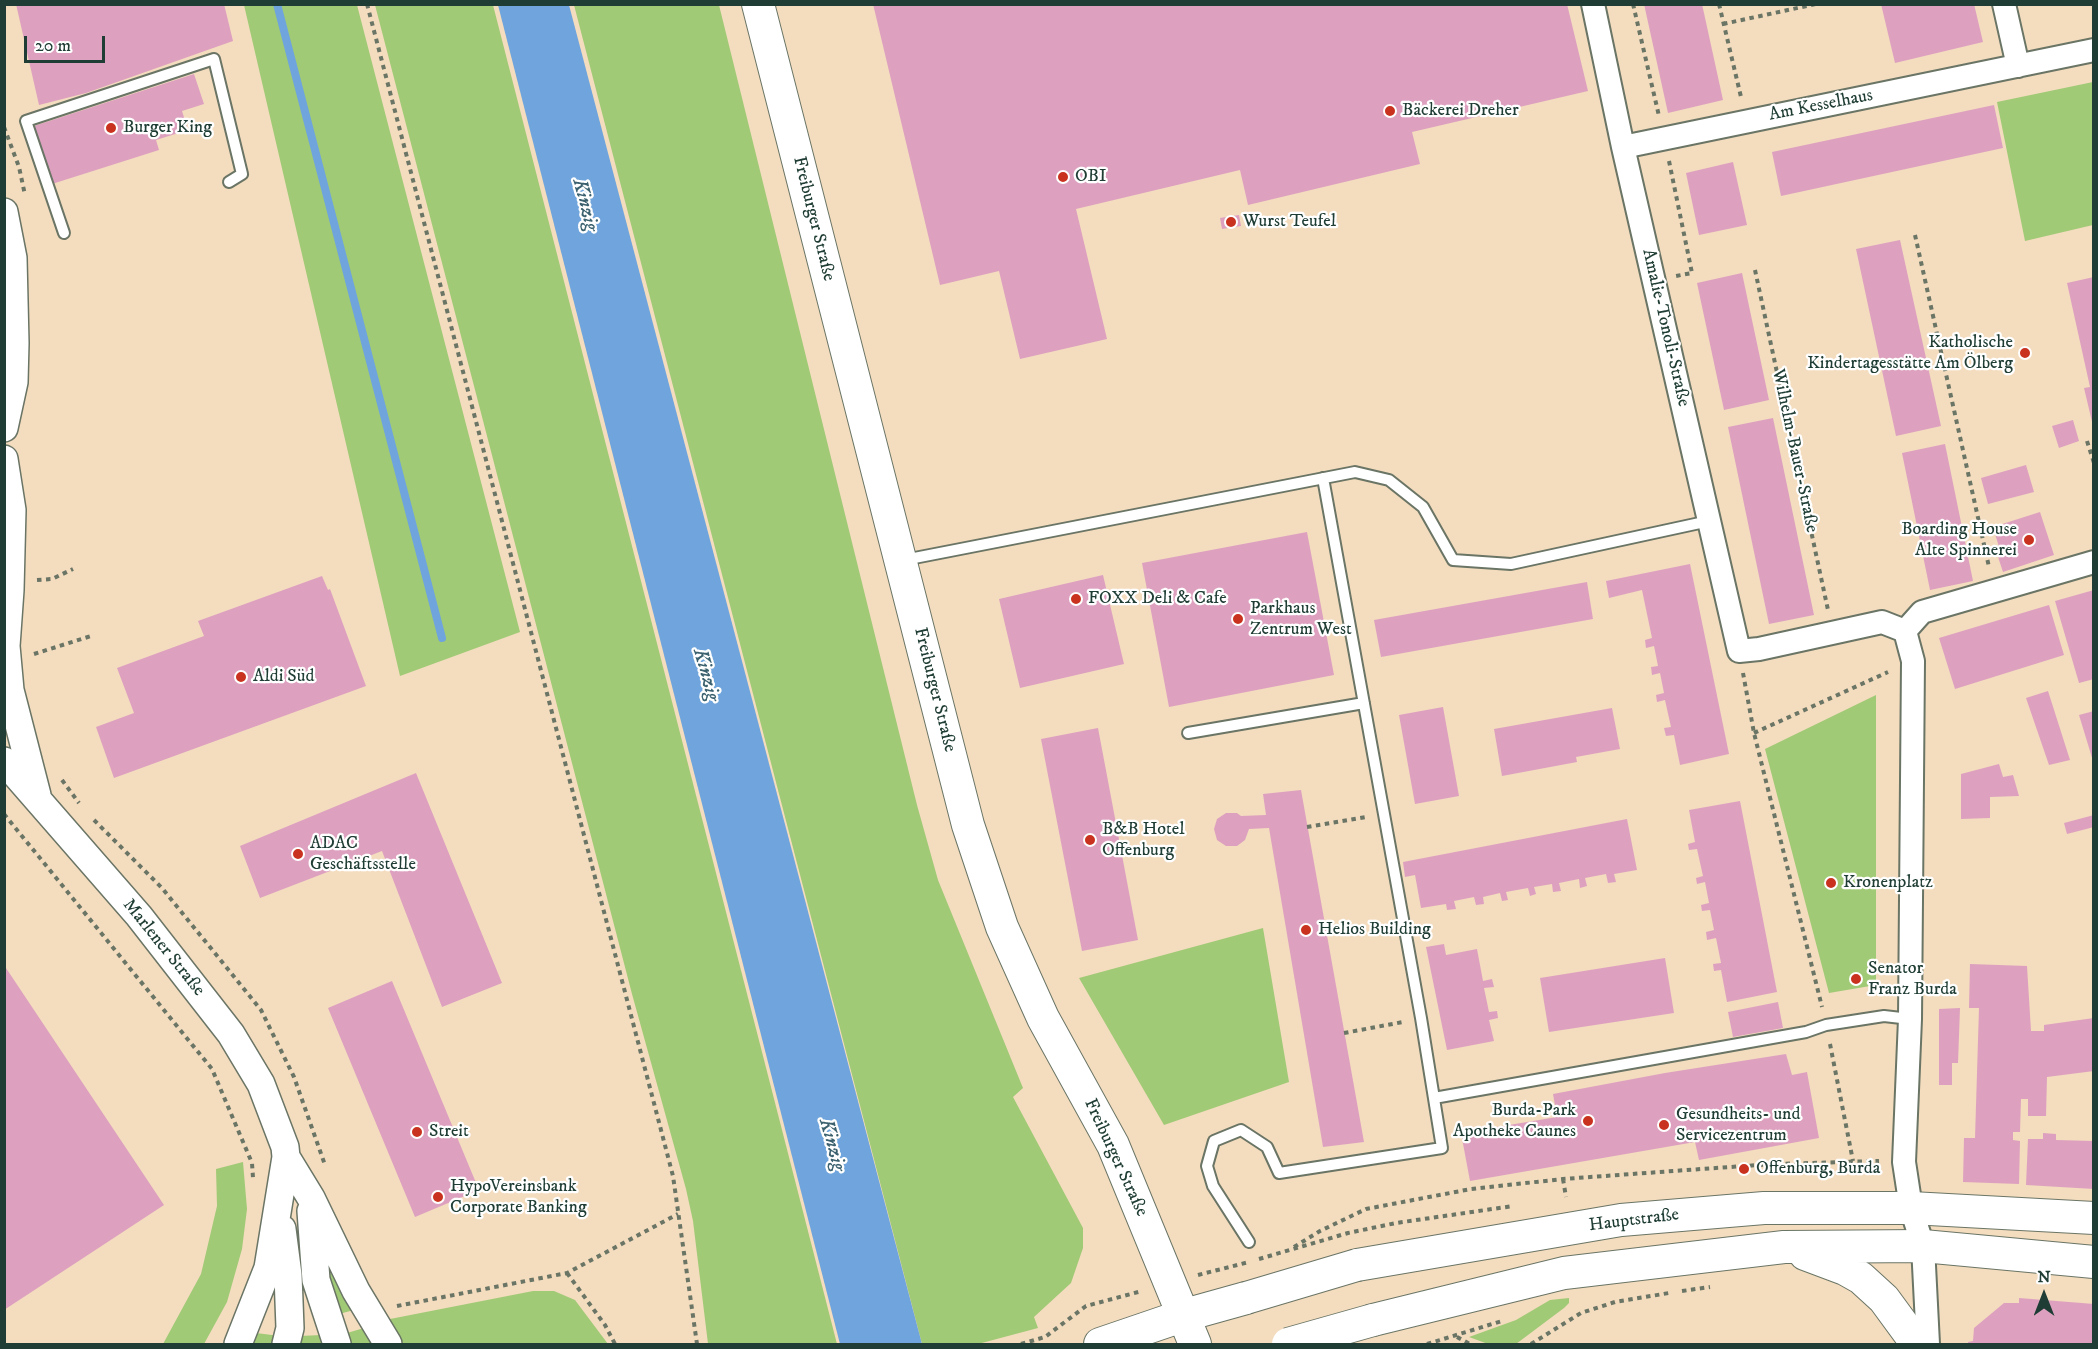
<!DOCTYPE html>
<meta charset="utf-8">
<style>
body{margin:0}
#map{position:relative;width:2098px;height:1349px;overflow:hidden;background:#f4dcbf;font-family:"IM FELL DW Pica",serif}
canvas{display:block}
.frame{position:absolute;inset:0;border:6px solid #1f3d34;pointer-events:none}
.north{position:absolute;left:2014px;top:1265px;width:60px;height:60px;-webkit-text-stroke:4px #fff;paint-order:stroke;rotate:0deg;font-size:16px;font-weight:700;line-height:24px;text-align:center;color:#1f3d34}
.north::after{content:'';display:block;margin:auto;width:21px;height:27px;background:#1f3d34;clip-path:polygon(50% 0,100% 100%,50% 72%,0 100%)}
.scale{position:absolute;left:24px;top:36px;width:81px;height:27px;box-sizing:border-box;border:3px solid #1f3d34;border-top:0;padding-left:8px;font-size:18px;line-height:21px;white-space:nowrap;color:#1f3d34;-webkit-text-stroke:4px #fff;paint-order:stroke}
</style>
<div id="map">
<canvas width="2098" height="1349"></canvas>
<div class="frame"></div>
<div class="north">N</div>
<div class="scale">20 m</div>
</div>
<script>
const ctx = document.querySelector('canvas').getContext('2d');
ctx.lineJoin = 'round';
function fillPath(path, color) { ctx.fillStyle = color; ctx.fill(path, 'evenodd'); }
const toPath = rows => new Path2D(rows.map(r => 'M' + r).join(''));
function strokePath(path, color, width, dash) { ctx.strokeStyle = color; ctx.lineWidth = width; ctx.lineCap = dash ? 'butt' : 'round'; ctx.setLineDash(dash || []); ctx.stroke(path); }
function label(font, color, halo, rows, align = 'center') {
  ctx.font = font + ' "IM FELL DW Pica",serif'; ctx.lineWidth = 4.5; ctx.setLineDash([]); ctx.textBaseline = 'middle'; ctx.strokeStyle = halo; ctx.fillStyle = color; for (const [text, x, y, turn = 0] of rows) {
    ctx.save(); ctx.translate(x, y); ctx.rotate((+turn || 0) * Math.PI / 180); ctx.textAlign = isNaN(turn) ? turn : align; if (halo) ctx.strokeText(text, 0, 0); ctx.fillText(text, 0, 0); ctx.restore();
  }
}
fillPath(toPath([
 [244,5,357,5,520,632,400,676],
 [375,5,493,5,837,1344,708,1344,693,1221,686,1189,632,994],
 [574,5,719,5,917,805,938,880,1023,1088,1013,1097,1083,1228,1083,1248,1071,1283,1034,1317,1038,1328,978,1344,922,1344],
 [2093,82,2093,225,2025,241,1997,102],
 [1876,695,1876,985,1829,993,1765,749],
 [1263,928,1289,1082,1164,1125,1079,978],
 [243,1162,247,1209,242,1249,227,1302,204,1344,163,1344,201,1274,217,1206,216,1169],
 [335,1272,354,1310,339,1314,328,1274],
 [533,1291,554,1291,575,1300,608,1344,404,1344,395,1333,390,1319],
 [1569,1298,1569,1303,1564,1308,1516,1344,1488,1344,1469,1337,1516,1320,1550,1300],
 [364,1328,375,1344,351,1344,347,1333],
 [256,1333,280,1336,278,1344,250,1344],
 [321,1335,325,1344,297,1344,300,1336]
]), '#a1ca76');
fillPath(toPath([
 [498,5,569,5,922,1344,840,1344]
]), '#6fa5dc');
strokePath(toPath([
 [277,4,442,638]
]), '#6fa5dc', 8);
fillPath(toPath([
 [16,4,224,4,233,41,86,93,39,105],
 [873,4,1567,4,1588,91,1412,132,1420,164,1248,205,1240,170,1076,209,1107,339,1020,359,999,271,940,285],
 [1644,4,1702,4,1723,100,1668,113],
 [1881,4,1974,4,1983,42,1895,63],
 [194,74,204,104,182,111,188,130,156,140,159,150,52,184,34,126],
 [1994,105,2003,148,1781,196,1772,152],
 [1733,162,1747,225,1699,235,1686,173],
 [1239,215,1241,226,1222,229,1220,218],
 [1900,240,1941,426,1896,436,1856,249],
 [1742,273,1769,400,1724,410,1697,283],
 [2094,277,2094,426,2093,426,2084,388,2090,387,2067,283],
 [1773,418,1814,615,1769,624,1728,427],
 [2073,420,2079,441,2059,448,2052,426],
 [1945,444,1973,581,1930,590,1902,453],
 [2026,465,2034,492,1988,504,1981,478],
 [2040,512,2054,555,2003,572,1995,548,1999,547,1993,527],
 [1307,532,1334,675,1169,707,1142,563],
 [1690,564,1729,754,1680,765,1674,735,1666,736,1664,728,1671,727,1665,700,1657,702,1656,695,1664,693,1660,673,1652,675,1651,667,1658,666,1654,646,1646,648,1645,640,1652,638,1642,590,1609,598,1606,581],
 [1103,575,1124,664,1020,688,999,599],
 [322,576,328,590,330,589,366,686,114,778,96,727,134,713,117,668,204,636,198,621],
 [1587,582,1593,619,1381,657,1374,620],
 [2094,590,2094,679,2079,683,2055,601],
 [2049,605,2064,655,1955,689,1939,638],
 [2048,691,2070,760,2049,765,2026,698],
 [1443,707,1459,796,1415,804,1399,715],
 [1612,708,1620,749,1576,757,1577,762,1502,776,1494,729],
 [2094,711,2094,761,2093,761,2079,715],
 [1098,728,1138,940,1082,951,1041,739],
 [1999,764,2003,777,2013,775,2019,796,1990,797,1990,818,1961,819,1961,774],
 [416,773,502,983,442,1007,382,851,260,898,240,846],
 [1301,790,1364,1142,1323,1147,1269,828,1249,829,1245,840,1237,846,1226,846,1217,840,1214,829,1217,819,1226,813,1237,813,1241,816,1266,815,1263,794],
 [1740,801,1777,992,1727,1002,1721,970,1714,971,1713,964,1721,963,1716,938,1707,940,1706,932,1714,930,1710,910,1702,911,1701,905,1709,903,1705,882,1697,884,1696,878,1703,876,1697,849,1689,850,1688,844,1695,842,1689,810],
 [2094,815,2094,827,2067,834,2064,823],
 [1627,819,1637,870,1614,874,1616,882,1608,883,1606,874,1585,878,1587,886,1580,888,1579,879,1559,883,1561,891,1553,892,1552,884,1534,887,1536,894,1530,896,1528,888,1506,892,1508,900,1502,901,1500,893,1483,897,1484,904,1476,905,1474,897,1454,901,1456,909,1447,910,1446,904,1421,908,1415,875,1405,877,1403,862],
 [1444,944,1446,955,1477,949,1483,981,1492,979,1494,987,1484,988,1489,1012,1497,1011,1498,1018,1489,1020,1494,1041,1447,1050,1426,947],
 [1665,958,1674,1013,1549,1032,1540,978],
 [1970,964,2027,966,2031,1031,2044,1031,2044,1025,2094,1018,2094,1071,2047,1077,2046,1116,2028,1116,2028,1099,2021,1099,2020,1132,2013,1132,2013,1140,2020,1141,2019,1184,1963,1182,1964,1138,1975,1138,1979,1008,1969,1008],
 [4,965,164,1205,4,1310],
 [392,981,479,1190,415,1217,328,1008],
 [1778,1002,1783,1028,1733,1037,1728,1012],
 [1960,1008,1958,1063,1952,1063,1952,1085,1939,1085,1939,1009],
 [1786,1054,1792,1075,1807,1072,1819,1138,1699,1160,1695,1142,1470,1181,1461,1133,1557,1117,1553,1094,1665,1073],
 [2043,1133,2056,1134,2056,1140,2094,1141,2094,1189,2026,1185,2028,1139,2043,1139],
 [2019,1298,2094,1304,2094,1344,1968,1344,1968,1342,1973,1341,1974,1328,2004,1303,2019,1303]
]), '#dda1bf');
const service = toPath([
 [64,233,26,121,214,59,242,174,229,182],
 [904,560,1355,472,1389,480,1423,507,1453,560,1511,564,1709,521],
 [1188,733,1364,703],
 [1434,1098,1806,1032,1826,1025,1884,1016,1910,1019],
 [1249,1242,1213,1186,1207,1166,1214,1141,1241,1130,1267,1147,1279,1173,1442,1148,1421,1018,1323,478]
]);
const minor = toPath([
 [1593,4,1623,147,1739,651,1759,649,1882,622,1905,631],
 [2004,4,2018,66],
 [1623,147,2094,50],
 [1905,631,1913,661,1910,1019,1904,1162,1911,1208,1923,1246,1928,1344],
 [1905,631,1922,612,2094,562]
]);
const tertiary = toPath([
 [4,212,13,258,15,343,14,382,4,428],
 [4,459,12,510,10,590,6,646,10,690,37,795],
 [4,761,139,916,231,1034,261,1084,285,1147,286,1157,268,1268,238,1344],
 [286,1157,311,1198,356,1291,388,1344],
 [311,1211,316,1280,337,1344],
 [282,1229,288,1275,290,1328,286,1344]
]);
const secondary = toPath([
 [758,4,968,825,1002,927,1043,1018,1113,1145,1195,1344],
 [1805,1254,1845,1269,1861,1278,1884,1299,1917,1344],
 [1357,1265,1621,1220,1764,1208,1911,1208,2094,1218],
 [1373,1320,1564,1273,1784,1247,1923,1246,2094,1262],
 [1100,1344,1185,1315,1246,1298]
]);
strokePath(service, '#6a7565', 14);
strokePath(minor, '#6a7565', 26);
strokePath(tertiary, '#6a7565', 30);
strokePath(secondary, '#6a7565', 34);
strokePath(toPath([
 [367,4,673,1176,697,1344],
 [1633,4,1659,116],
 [1719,4,1741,97],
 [1723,24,1816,4],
 [4,127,19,167,25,195],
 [1669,161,1692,273,1676,276],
 [1915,235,1989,567],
 [1755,270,1828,610],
 [2087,441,2094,463],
 [37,580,52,579,73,569],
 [34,654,91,636],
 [1743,673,1754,733,1822,1007],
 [1754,733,1888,672],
 [62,780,79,803],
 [4,814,212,1069,252,1163,253,1178],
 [94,820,162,888,261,1010,294,1077,325,1165],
 [1307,827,1366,817],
 [1344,1033,1403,1022],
 [1830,1044,1853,1161],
 [1563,1179,1566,1197],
 [1294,1247,1320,1231,1366,1209,1471,1189,1563,1179,1701,1169,1774,1164,1879,1161],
 [1259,1259,1348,1233,1396,1223,1513,1206],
 [567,1273,605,1325,615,1344],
 [1198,1275,1249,1262],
 [1682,1291,1710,1287],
 [397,1306,567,1273,678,1214],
 [1457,1337,1470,1344],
 [1021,1344,1045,1337,1086,1306,1142,1291],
 [1427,1344,1502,1321],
 [1531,1344,1581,1313,1615,1302,1669,1293]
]), '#6a7565', 4, [4.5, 4.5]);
strokePath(service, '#fff', 10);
strokePath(minor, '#fff', 22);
strokePath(tertiary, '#fff', 27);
strokePath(secondary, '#fff', 32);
const secondaryBridge = toPath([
 [1246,1298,1357,1265],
 [1288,1344,1373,1320]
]);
strokePath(secondaryBridge, '#6a7565', 34, []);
strokePath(secondaryBridge, '#fff', 32);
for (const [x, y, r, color] of [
 [1390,111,6,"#c8321e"],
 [111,128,6,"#c8321e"],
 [1063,177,6,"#c8321e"],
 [1231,222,6,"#c8321e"],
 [2025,353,6,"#c8321e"],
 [2029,540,6,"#c8321e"],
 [1076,599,6,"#c8321e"],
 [1238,619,6,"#c8321e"],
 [241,677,6,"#c8321e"],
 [1090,840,6,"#c8321e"],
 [298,854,6,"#c8321e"],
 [1831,883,6,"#c8321e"],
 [1306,930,6,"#c8321e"],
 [1856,979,6,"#c8321e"],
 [1588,1121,6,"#c8321e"],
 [1664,1125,6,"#c8321e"],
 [417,1132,6,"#c8321e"],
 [1744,1169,6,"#c8321e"],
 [438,1197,6,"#c8321e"]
]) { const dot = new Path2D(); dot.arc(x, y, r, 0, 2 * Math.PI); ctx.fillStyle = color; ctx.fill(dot); strokePath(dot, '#fff', 2); }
label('18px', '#1f3d34', '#fff', [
 ["Am Kesselhaus",1821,106,-11],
 ["Freiburger Straße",813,219,76],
 ["Amalie-Tonoli-Straße",1665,328,77],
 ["Wilhelm-Bauer-Straße",1794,451,78],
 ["Freiburger Straße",934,690,76],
 ["Marlener Straße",163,948,51],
 ["Freiburger Straße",1115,1158,65],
 ["Hauptstraße",1634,1221,-7]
]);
label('18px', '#1f3d34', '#fff', [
 ["Bäckerei Dreher",1402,111],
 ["Burger King",123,128],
 ["OBI",1075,177],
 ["Wurst Teufel",1243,222],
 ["Katholische",2013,343,"right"],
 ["Kindertagesstätte Am Ölberg",2013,364,"right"],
 ["Boarding House",2017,530,"right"],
 ["Alte Spinnerei",2017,551,"right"],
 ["FOXX Deli & Cafe",1088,599],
 ["Parkhaus",1250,609],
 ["Zentrum West",1250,630],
 ["Aldi Süd",253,677],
 ["B&B Hotel",1102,830],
 ["Offenburg",1102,851],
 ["ADAC",310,844],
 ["Geschäftsstelle",310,865],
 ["Kronenplatz",1843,883],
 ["Helios Building",1318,930],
 ["Senator",1868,969],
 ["Franz Burda",1868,990],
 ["Burda-Park",1576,1111,"right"],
 ["Apotheke Caunes",1576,1132,"right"],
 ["Gesundheits- und",1676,1115],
 ["Servicezentrum",1676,1136],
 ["Streit",429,1132],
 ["Offenburg, Burda",1756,1169],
 ["HypoVereinsbank",450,1187],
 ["Corporate Banking",450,1208]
], 'left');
label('italic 20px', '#3b616f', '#fff', [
 ["Kinzig",584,205,76],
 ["Kinzig",705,675,75],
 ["Kinzig",831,1145,75]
]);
</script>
